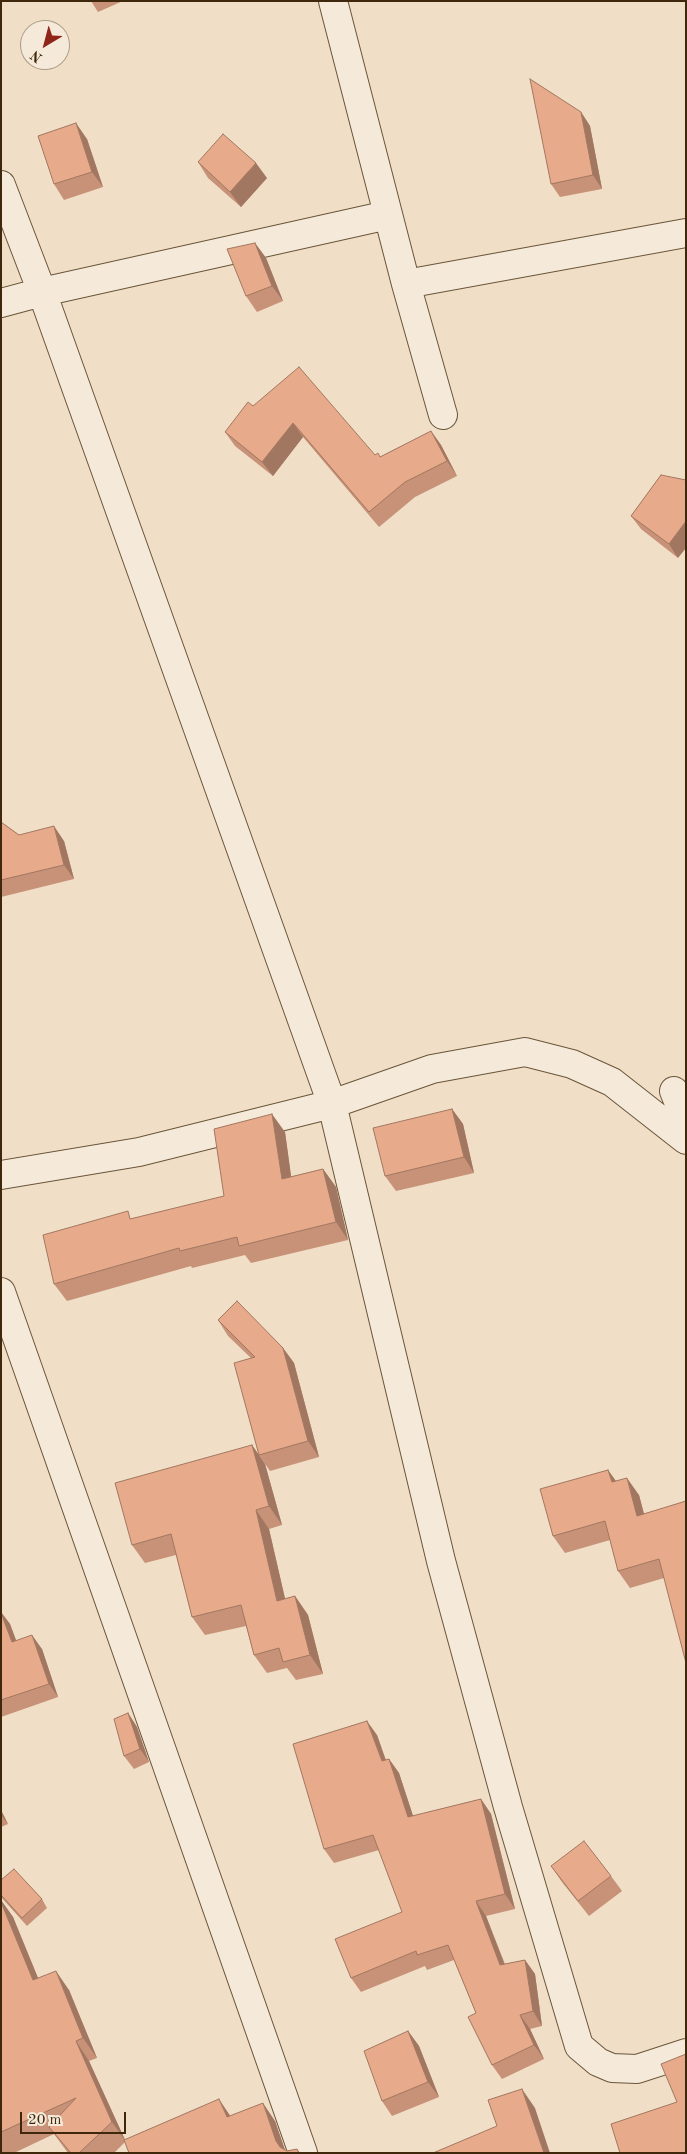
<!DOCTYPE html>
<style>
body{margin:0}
#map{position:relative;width:687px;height:2154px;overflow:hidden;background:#f0dec6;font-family:"Old Standard TT",serif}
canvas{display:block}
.frame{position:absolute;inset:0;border:2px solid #3e270a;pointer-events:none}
.north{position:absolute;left:20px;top:20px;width:50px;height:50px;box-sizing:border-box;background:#f5eada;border:1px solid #ac9c87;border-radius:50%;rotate:217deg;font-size:14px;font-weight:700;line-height:20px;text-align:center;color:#3e270a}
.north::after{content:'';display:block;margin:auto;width:18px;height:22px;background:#8f2418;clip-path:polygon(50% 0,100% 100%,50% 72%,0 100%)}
.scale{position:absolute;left:20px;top:2112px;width:106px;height:22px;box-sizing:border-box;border:2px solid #3e270a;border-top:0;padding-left:6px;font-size:15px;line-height:18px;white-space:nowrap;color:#3e270a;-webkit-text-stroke:4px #f5eada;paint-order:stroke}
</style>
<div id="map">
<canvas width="687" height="2154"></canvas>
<div class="frame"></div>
<div class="north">N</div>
<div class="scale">20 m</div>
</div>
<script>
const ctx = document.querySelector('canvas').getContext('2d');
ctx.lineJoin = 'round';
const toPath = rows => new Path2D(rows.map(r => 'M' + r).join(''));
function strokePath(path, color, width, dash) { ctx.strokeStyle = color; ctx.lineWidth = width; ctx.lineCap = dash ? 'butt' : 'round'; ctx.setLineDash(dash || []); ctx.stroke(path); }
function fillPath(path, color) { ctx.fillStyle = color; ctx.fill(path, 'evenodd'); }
const minor = toPath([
 [333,1,406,284,443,415],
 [1,185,42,292,332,1104,441,1561,508,1807,579,2046,598,2062,612,2068,637,2069,686,2053],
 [406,284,686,233],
 [1,303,42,292,388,215],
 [674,1091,686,1121],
 [1,1175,139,1152,332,1104,432,1069,525,1052,572,1064,612,1082,686,1140],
 [1,1292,303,2153]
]);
strokePath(minor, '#6a5539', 30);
strokePath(minor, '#f5eada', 28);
fillPath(toPath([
 [91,1,123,1,98,12],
 [581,112,590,126,602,189,560,197,551,184],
 [87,139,103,187,64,200,54,184],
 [198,162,267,178,241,207,208,178],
 [255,243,266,258,283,301,257,312,246,296],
 [253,406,375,455,380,457,431,431,441,445,457,476,415,497,379,527,303,437,273,476,235,446,225,432],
 [661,475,678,558,641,529,631,516],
 [1,822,19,835,64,841,74,879,1,897],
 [452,1109,463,1124,474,1173,396,1191,385,1176],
 [285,1132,291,1177,323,1169,336,1187,348,1240,251,1263,245,1255,192,1268,191,1266,67,1301,54,1284,224,1196],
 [218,1320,283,1348,294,1363,319,1457,270,1471,259,1455,251,1358,228,1336],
 [252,1445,265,1464,282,1525,269,1529,285,1599,295,1596,308,1615,323,1674,296,1680,287,1668,267,1673,254,1655,246,1626,205,1635,192,1617,176,1555,145,1563,132,1545],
 [608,1470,616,1481,639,1495,644,1514,686,1501,664,1578,630,1588,618,1571,610,1540,565,1553,553,1536],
 [1,1612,10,1624,16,1641,42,1649,58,1697,1,1717],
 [128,1713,137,1727,149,1762,134,1769,124,1756],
 [377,1735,386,1760,389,1759,399,1773,413,1816,481,1799,491,1814,515,1909,486,1916,505,1964,525,1960,535,1974,542,2026,530,2029,544,2059,502,2079,492,2065,476,2013,454,1960,427,1970,425,1966,361,1992,351,1978,402,1912,379,1850,334,1863,324,1849],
 [1,1810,8,1824,1,1827],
 [551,1866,611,1876,622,1891,589,1916,562,1882],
 [1,1880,42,1899,47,1908,27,1926,1,1897],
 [1,1900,13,1917,38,1978,69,1990,97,2058,89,2061,125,2140,230,2116,275,2121,285,2150,287,2151,297,2149,300,2153,129,2153,125,2142,114,2153,68,2153,54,2134,14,2153,1,2153],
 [408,2031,419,2046,439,2097,392,2116,382,2101]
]), '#c79277');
fillPath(toPath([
 [581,112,590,126,602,189,593,175],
 [76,123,87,139,103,187,92,172],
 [256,163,267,178,241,207,230,192],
 [255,243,266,258,283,301,272,286],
 [293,423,303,437,273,476,262,462],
 [431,431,441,445,457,476,447,461],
 [686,521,686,548,678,558,669,544],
 [54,826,64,841,74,879,64,865],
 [452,1109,463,1124,474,1173,464,1157],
 [272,1114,285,1132,294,1197,282,1179],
 [323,1169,336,1187,348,1240,336,1222],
 [283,1348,294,1363,319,1457,308,1441],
 [252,1445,265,1464,282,1525,269,1506],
 [608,1470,620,1487,612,1482],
 [627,1478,639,1495,649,1533,637,1516],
 [256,1510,269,1529,290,1620,277,1601],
 [295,1596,308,1615,323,1674,310,1655],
 [1,1612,10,1624,22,1656,12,1642],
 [32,1635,42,1649,58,1697,49,1684],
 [128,1713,137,1727,149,1762,140,1749],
 [367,1721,377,1735,391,1776,382,1761],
 [389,1759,399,1773,418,1831,408,1817],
 [481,1799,491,1814,515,1909,505,1894],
 [1,1810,8,1824,1,1815],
 [1,1900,13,1917,47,2000,33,1980,1,1902],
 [476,1901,486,1916,510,1979,500,1965],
 [525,1960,535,1974,542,2026,533,2011],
 [56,1971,69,1990,97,2058,83,2038],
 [520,2015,530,2029,544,2059,534,2045],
 [408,2031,419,2046,439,2097,428,2082],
 [76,2041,89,2061,126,2142,112,2122],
 [522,2089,535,2108,550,2153,544,2153],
 [219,2099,231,2117,227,2117],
 [263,2103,275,2121,286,2153,284,2153,276,2141]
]), '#a27761');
const building = toPath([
 [530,79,581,112,593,175,551,184,530,79],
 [76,123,92,172,54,184,38,136,76,123],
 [223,134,256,163,230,192,198,162,223,134],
 [255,243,272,286,246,296,227,249,255,243],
 [299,367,375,455,378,453,380,457,431,431,447,461,405,482,369,512,293,423,262,462,225,432,248,402,253,406,299,367],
 [661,475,686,480,686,521,669,544,631,516,661,475],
 [1,822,19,835,54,826,64,865,1,880,1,822],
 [452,1109,464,1157,385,1176,373,1128,452,1109],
 [272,1114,282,1179,323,1169,336,1222,239,1246,237,1237,180,1251,179,1248,54,1284,43,1235,128,1211,130,1219,224,1196,214,1129,272,1114],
 [237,1301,283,1348,308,1441,259,1455,234,1363,255,1357,218,1320,237,1301],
 [252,1445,269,1506,256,1510,277,1601,295,1596,310,1655,283,1662,279,1648,254,1655,241,1605,192,1617,171,1534,132,1545,115,1483,252,1445],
 [608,1470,612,1482,627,1478,637,1516,686,1501,686,1663,659,1559,618,1571,605,1521,553,1536,540,1489,608,1470],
 [1,1613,12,1642,32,1635,49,1684,1,1700,1,1613],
 [128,1713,140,1749,124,1756,114,1719,128,1713],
 [367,1721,382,1761,389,1759,408,1817,481,1799,505,1894,476,1901,500,1965,525,1960,533,2011,520,2015,534,2045,492,2065,468,2017,476,2013,448,1945,417,1955,416,1951,351,1978,335,1939,402,1912,373,1835,324,1849,293,1744,367,1721],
 [584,1841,611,1876,578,1901,551,1866,584,1841],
 [14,1869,42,1899,22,1918,1,1895,1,1880,14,1869],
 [1,1902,33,1980,56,1971,83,2038,76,2041,112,2122,79,2153,71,2153,49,2127,76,2098,1,2132,1,1902],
 [408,2031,428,2082,382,2101,364,2051,408,2031],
 [686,2054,686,2153,620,2153,611,2124,677,2102,661,2064,686,2054],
 [522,2089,544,2153,433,2153,497,2126,488,2100,522,2089],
 [219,2099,227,2117,263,2103,276,2141,280,2147,287,2151,297,2149,299,2153,129,2153,124,2140,219,2099]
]);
fillPath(building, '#e7aa8a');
strokePath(building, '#a27761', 1);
</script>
